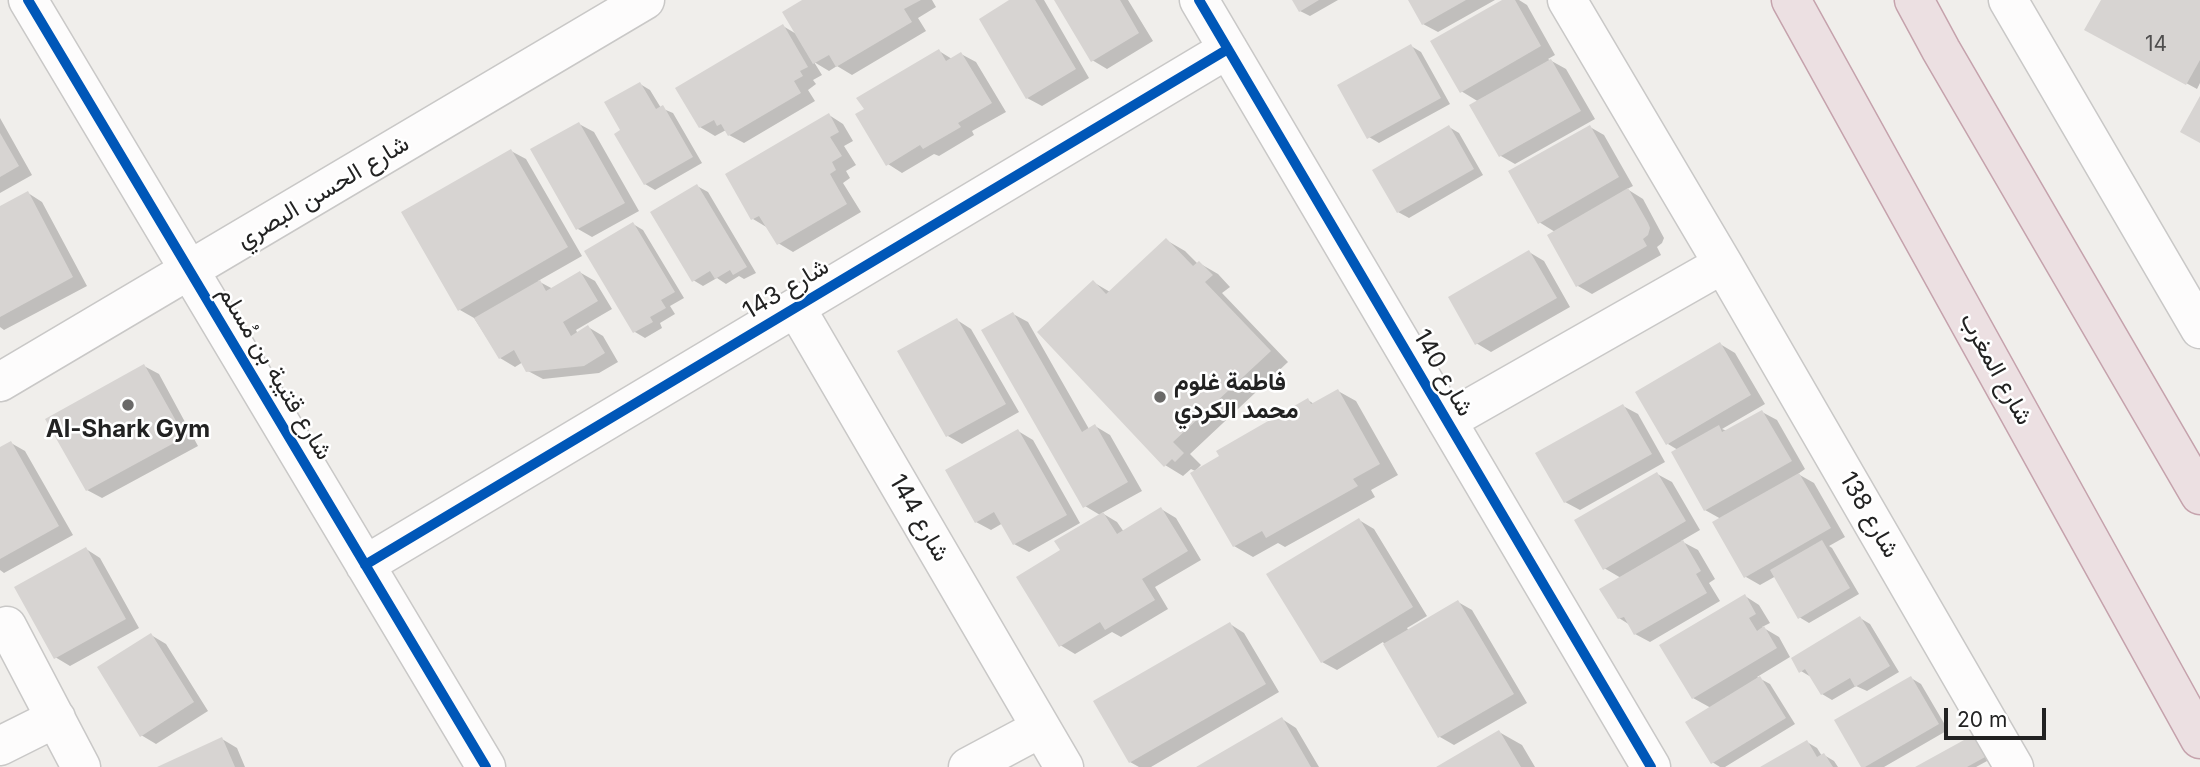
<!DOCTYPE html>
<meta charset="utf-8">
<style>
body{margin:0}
#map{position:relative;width:2200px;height:767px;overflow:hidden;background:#f0eeeb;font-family:Inter,sans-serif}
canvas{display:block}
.scale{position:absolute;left:1944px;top:708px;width:102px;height:32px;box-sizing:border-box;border:4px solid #222;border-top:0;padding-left:9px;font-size:21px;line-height:24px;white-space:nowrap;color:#222;-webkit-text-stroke:5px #fff;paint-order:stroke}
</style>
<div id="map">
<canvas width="2200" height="767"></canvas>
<div class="scale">20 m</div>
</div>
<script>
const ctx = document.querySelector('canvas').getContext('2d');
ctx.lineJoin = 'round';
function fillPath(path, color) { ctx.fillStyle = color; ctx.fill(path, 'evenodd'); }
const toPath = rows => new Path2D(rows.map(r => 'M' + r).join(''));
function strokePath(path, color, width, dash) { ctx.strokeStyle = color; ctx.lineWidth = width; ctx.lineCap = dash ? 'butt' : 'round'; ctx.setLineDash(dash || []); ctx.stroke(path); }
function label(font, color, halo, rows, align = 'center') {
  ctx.font = font + ' Inter,Vazirmatn,sans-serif'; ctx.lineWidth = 5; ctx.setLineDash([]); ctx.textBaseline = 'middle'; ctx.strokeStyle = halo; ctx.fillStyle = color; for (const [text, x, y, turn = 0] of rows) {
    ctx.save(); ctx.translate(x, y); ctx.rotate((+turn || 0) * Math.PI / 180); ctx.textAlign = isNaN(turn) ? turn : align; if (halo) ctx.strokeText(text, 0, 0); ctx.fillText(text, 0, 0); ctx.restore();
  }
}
fillPath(toPath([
 [806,0,932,0,936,7,918,18,926,31,852,75,837,66,829,71,814,62,822,75,813,80,816,84,808,90,815,101,744,143,729,135,726,130,715,136,700,127,783,26,798,35],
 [1013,0,1044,0,1089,78,1042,106,1027,98],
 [1056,0,1128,0,1153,41,1107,69,1092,60],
 [1294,0,1338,0,1310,16,1300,11],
 [1410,0,1495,0,1438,32,1423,24],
 [1505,0,1519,0,1527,5,1555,55,1548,59,1566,69,1595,119,1515,164,1501,156,1479,102,1461,91],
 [2103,0,2200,0,2200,83,2197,89,2087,29],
 [1411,46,1421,52,1450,104,1379,143,1369,137],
 [939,51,952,59,961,54,976,62,1006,112,972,131,974,135,939,156,934,154,902,173,888,164],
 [640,84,650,90,661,108,673,113,702,163,655,190,645,184,622,131],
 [829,115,843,124,853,141,844,146,856,165,846,171,850,178,843,183,861,212,793,252,778,243,768,228,753,219],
 [0,118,32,175,0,193],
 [579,124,594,132,639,211,592,237,578,229],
 [1449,127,1459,133,1483,175,1409,218,1398,212],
 [1590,127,1604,135,1633,186,1627,189,1643,199,1664,238,1662,243,1657,247,1661,255,1592,294,1578,286,1555,232,1539,222],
 [511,151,526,159,582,256,538,281,553,289,581,273,595,281,612,309,576,330,578,334,588,327,603,336,618,362,599,373,543,379,528,371,523,362,515,367,500,358,474,318,460,310],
 [697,186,708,192,756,273,744,279,739,276,726,284,717,278,703,286,693,280],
 [28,193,42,202,87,286,4,330,0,327,0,208],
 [633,224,643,230,684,298,670,306,675,314,660,323,662,328,645,338,635,332,586,252],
 [1166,240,1185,251,1198,264,1199,263,1218,274,1230,287,1222,293,1288,362,1190,454,1201,465,1195,471,1191,469,1183,476,1165,465,1093,282,1110,292],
 [1529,252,1544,261,1570,307,1491,352,1476,343],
 [1013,314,1028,322,1089,429,1095,426,1110,435,1142,491,1102,513,1117,522,1124,532,1161,509,1176,518,1201,560,1155,587,1168,609,1121,637,1112,632,1075,654,1060,645,1062,551,1100,515,1085,506],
 [957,320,971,329,1019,412,962,444,948,436],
 [1720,344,1735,353,1765,404,1722,429,1727,431,1762,412,1777,420,1805,469,1798,474,1814,483,1845,537,1829,546,1832,548,1859,594,1809,623,1799,617,1776,576,1760,585,1746,577,1721,519,1705,510,1678,450,1668,444],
 [144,366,159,374,198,446,102,498,87,490],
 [1338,391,1356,401,1398,475,1371,490,1375,497,1285,547,1278,543,1253,557,1234,546,1308,400,1314,404],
 [1623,406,1638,414,1665,462,1580,510,1565,502],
 [1018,431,1033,440,1080,523,1029,552,1014,544,1003,523,991,530,976,522],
 [11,443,25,451,73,535,4,573,0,570,0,449],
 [1657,474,1672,482,1700,530,1681,541,1698,550,1715,579,1709,583,1720,601,1650,642,1635,634,1630,625,1619,618,1621,578,1604,568],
 [1359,520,1374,529,1427,616,1407,628,1409,631,1458,602,1472,610,1527,703,1454,745,1440,737,1383,642,1337,670,1322,662],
 [86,549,100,558,139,628,70,666,55,657],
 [1745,596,1759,605,1770,623,1762,627,1779,637,1790,657,1757,677,1770,684,1795,724,1725,767,1720,767,1712,762,1711,708,1693,698],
 [1860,618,1870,624,1899,672,1867,691,1856,686,1832,700,1822,694,1811,677,1801,671],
 [1230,624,1244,633,1279,692,1151,767,1139,767,1130,762],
 [151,635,166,644,208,711,156,744,141,735],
 [1911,678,1921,684,1948,730,1884,767,1863,767],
 [1282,719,1296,728,1319,767,1200,767],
 [1499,732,1522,745,1535,767,1440,767],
 [222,739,237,748,245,767,161,767],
 [1807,742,1817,748,1822,756,1824,755,1834,761,1838,767,1764,767],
 [2000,754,1976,767,1918,767]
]), '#0003');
fillPath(toPath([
 [802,0,921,0,904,9,912,22,836,67,829,55,813,64,782,12],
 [1009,0,1035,0,1076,69,1026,99,979,19],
 [1054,0,1120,0,1139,33,1091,62],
 [1292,0,1319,0,1299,12],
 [1408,0,1466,0,1422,25],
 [1502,0,1515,0,1541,46,1460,93,1430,41],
 [2101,0,2200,0,2200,60,2186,85,2084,30],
 [783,24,808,67,800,71,803,76,794,81,801,93,728,136,721,124,717,126,714,120,699,128,675,88],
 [1411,44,1441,98,1367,139,1337,85],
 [939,49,946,61,961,52,992,103,958,123,961,127,923,149,920,145,886,166,855,114,864,109,856,98],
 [1551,59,1581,111,1499,157,1469,105],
 [640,82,656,109,663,105,693,157,644,185,614,134,620,130,604,102],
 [2200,96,2200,143,2180,132],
 [829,113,839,132,830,137,842,156,832,162,836,170,830,174,847,204,777,245,759,216,751,220,725,174],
 [579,122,625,203,576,230,530,149],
 [1449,125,1474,169,1397,213,1372,170],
 [1590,125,1619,177,1538,224,1508,171],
 [0,133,19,166,0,177],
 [511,149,568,247,458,311,401,212],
 [697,184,747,267,733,275,730,270,715,279,710,271,692,282,650,212],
 [1628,188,1648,223,1650,228,1648,235,1643,239,1647,246,1576,287,1547,235],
 [28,191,73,277,0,317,0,206],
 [633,222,675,292,661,300,666,308,650,317,653,322,633,333,584,251],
 [1166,238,1193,266,1199,261,1213,275,1205,282,1271,351,1173,442,1184,453,1175,462,1172,459,1164,467,1037,332,1093,280,1106,294],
 [1529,250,1557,298,1475,345,1448,297],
 [580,271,598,301,563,322,571,336,588,325,605,353,584,366,526,372,514,350,499,359,474,318,540,280,546,291],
 [1013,312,1082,432,1095,424,1128,482,1083,508,981,330],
 [957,318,1006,404,946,437,897,351],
 [1720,342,1751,395,1666,445,1635,392],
 [144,364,185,437,86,491,45,419],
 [1338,389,1380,464,1353,479,1358,486,1266,538,1262,531,1233,547,1190,473,1219,456,1216,451,1308,398,1311,404],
 [1623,404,1652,454,1564,503,1535,453],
 [1762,410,1792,461,1704,511,1671,452,1719,425,1722,432],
 [1018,429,1067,515,1013,545,994,512,975,523,945,470],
 [11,441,59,526,0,559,0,447],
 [1657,472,1686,521,1603,570,1574,520],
 [1799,473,1831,528,1744,578,1712,522],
 [1161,507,1188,551,1142,579,1155,600,1105,630,1100,622,1059,647,1016,577,1060,550,1054,541,1103,512,1117,534],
 [1359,518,1413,607,1321,663,1266,574],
 [1683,540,1701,571,1696,574,1707,593,1634,635,1624,617,1618,619,1599,589],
 [1822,540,1850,588,1798,619,1770,570],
 [86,547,126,619,54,659,14,587],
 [1745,594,1756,614,1749,618,1757,631,1764,626,1777,648,1692,699,1659,645],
 [1458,600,1514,694,1438,738,1383,644],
 [1860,616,1890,666,1855,687,1850,678,1821,695,1805,669,1799,673,1791,658],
 [1230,622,1266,684,1129,763,1093,701],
 [151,633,194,702,140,737,97,667],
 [1760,676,1786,718,1711,764,1685,722],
 [1911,676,1939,724,1865,767,1861,767,1834,720],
 [1282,717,1311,767,1196,767],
 [1984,729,1996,751,1967,767,1915,767],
 [1499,730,1521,767,1436,767],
 [222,737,235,767,157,767],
 [1807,740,1817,757,1824,753,1833,767,1760,767]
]), '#d7d4d2');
const minor = toPath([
 [28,0,486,767],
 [1199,0,1651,767],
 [1567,0,1723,264,2014,767],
 [2008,0,2200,329],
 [796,308,1064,767],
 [0,382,645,0],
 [1447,421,1723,264],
 [365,565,1228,49],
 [7,626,81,767],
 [0,746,56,718],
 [968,767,1041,728]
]);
const highway = toPath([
 [1791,0,2200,739],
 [1914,0,1941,50,2200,495]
]);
strokePath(minor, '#c9c8c7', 41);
strokePath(highway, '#c5a2ac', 41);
strokePath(minor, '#fdfcfc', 38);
strokePath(highway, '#ece0e2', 38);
strokePath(toPath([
 [28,0,486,767],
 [1199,0,1651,767],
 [365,565,1228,49]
]), '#0057b8', 10);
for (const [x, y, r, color] of [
 [1160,397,7,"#6a6968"],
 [128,405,7,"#6a6968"]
]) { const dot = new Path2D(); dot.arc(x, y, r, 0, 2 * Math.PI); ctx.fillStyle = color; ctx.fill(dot); strokePath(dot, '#fff', 2.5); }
label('21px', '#4f4e4e', null, [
 ["14",2156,45]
]);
label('24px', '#222', '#fff', [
 ["شارع الحسن البصري",323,192,-31],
 ["شارع 143",786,289,-31],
 ["شارع المغرب",1996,369,61],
 ["شارع قتيبة بن مُسلم",275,373,59],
 ["شارع 140",1443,373,60],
 ["شارع 138",1869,515,60],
 ["شارع 144",919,518,60]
]);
label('bold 24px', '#222', '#fff', [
 ["فاطمة غلوم",1174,383],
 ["محمد الكردي",1174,411],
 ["Al-Shark Gym",128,430,"center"]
], 'left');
</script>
